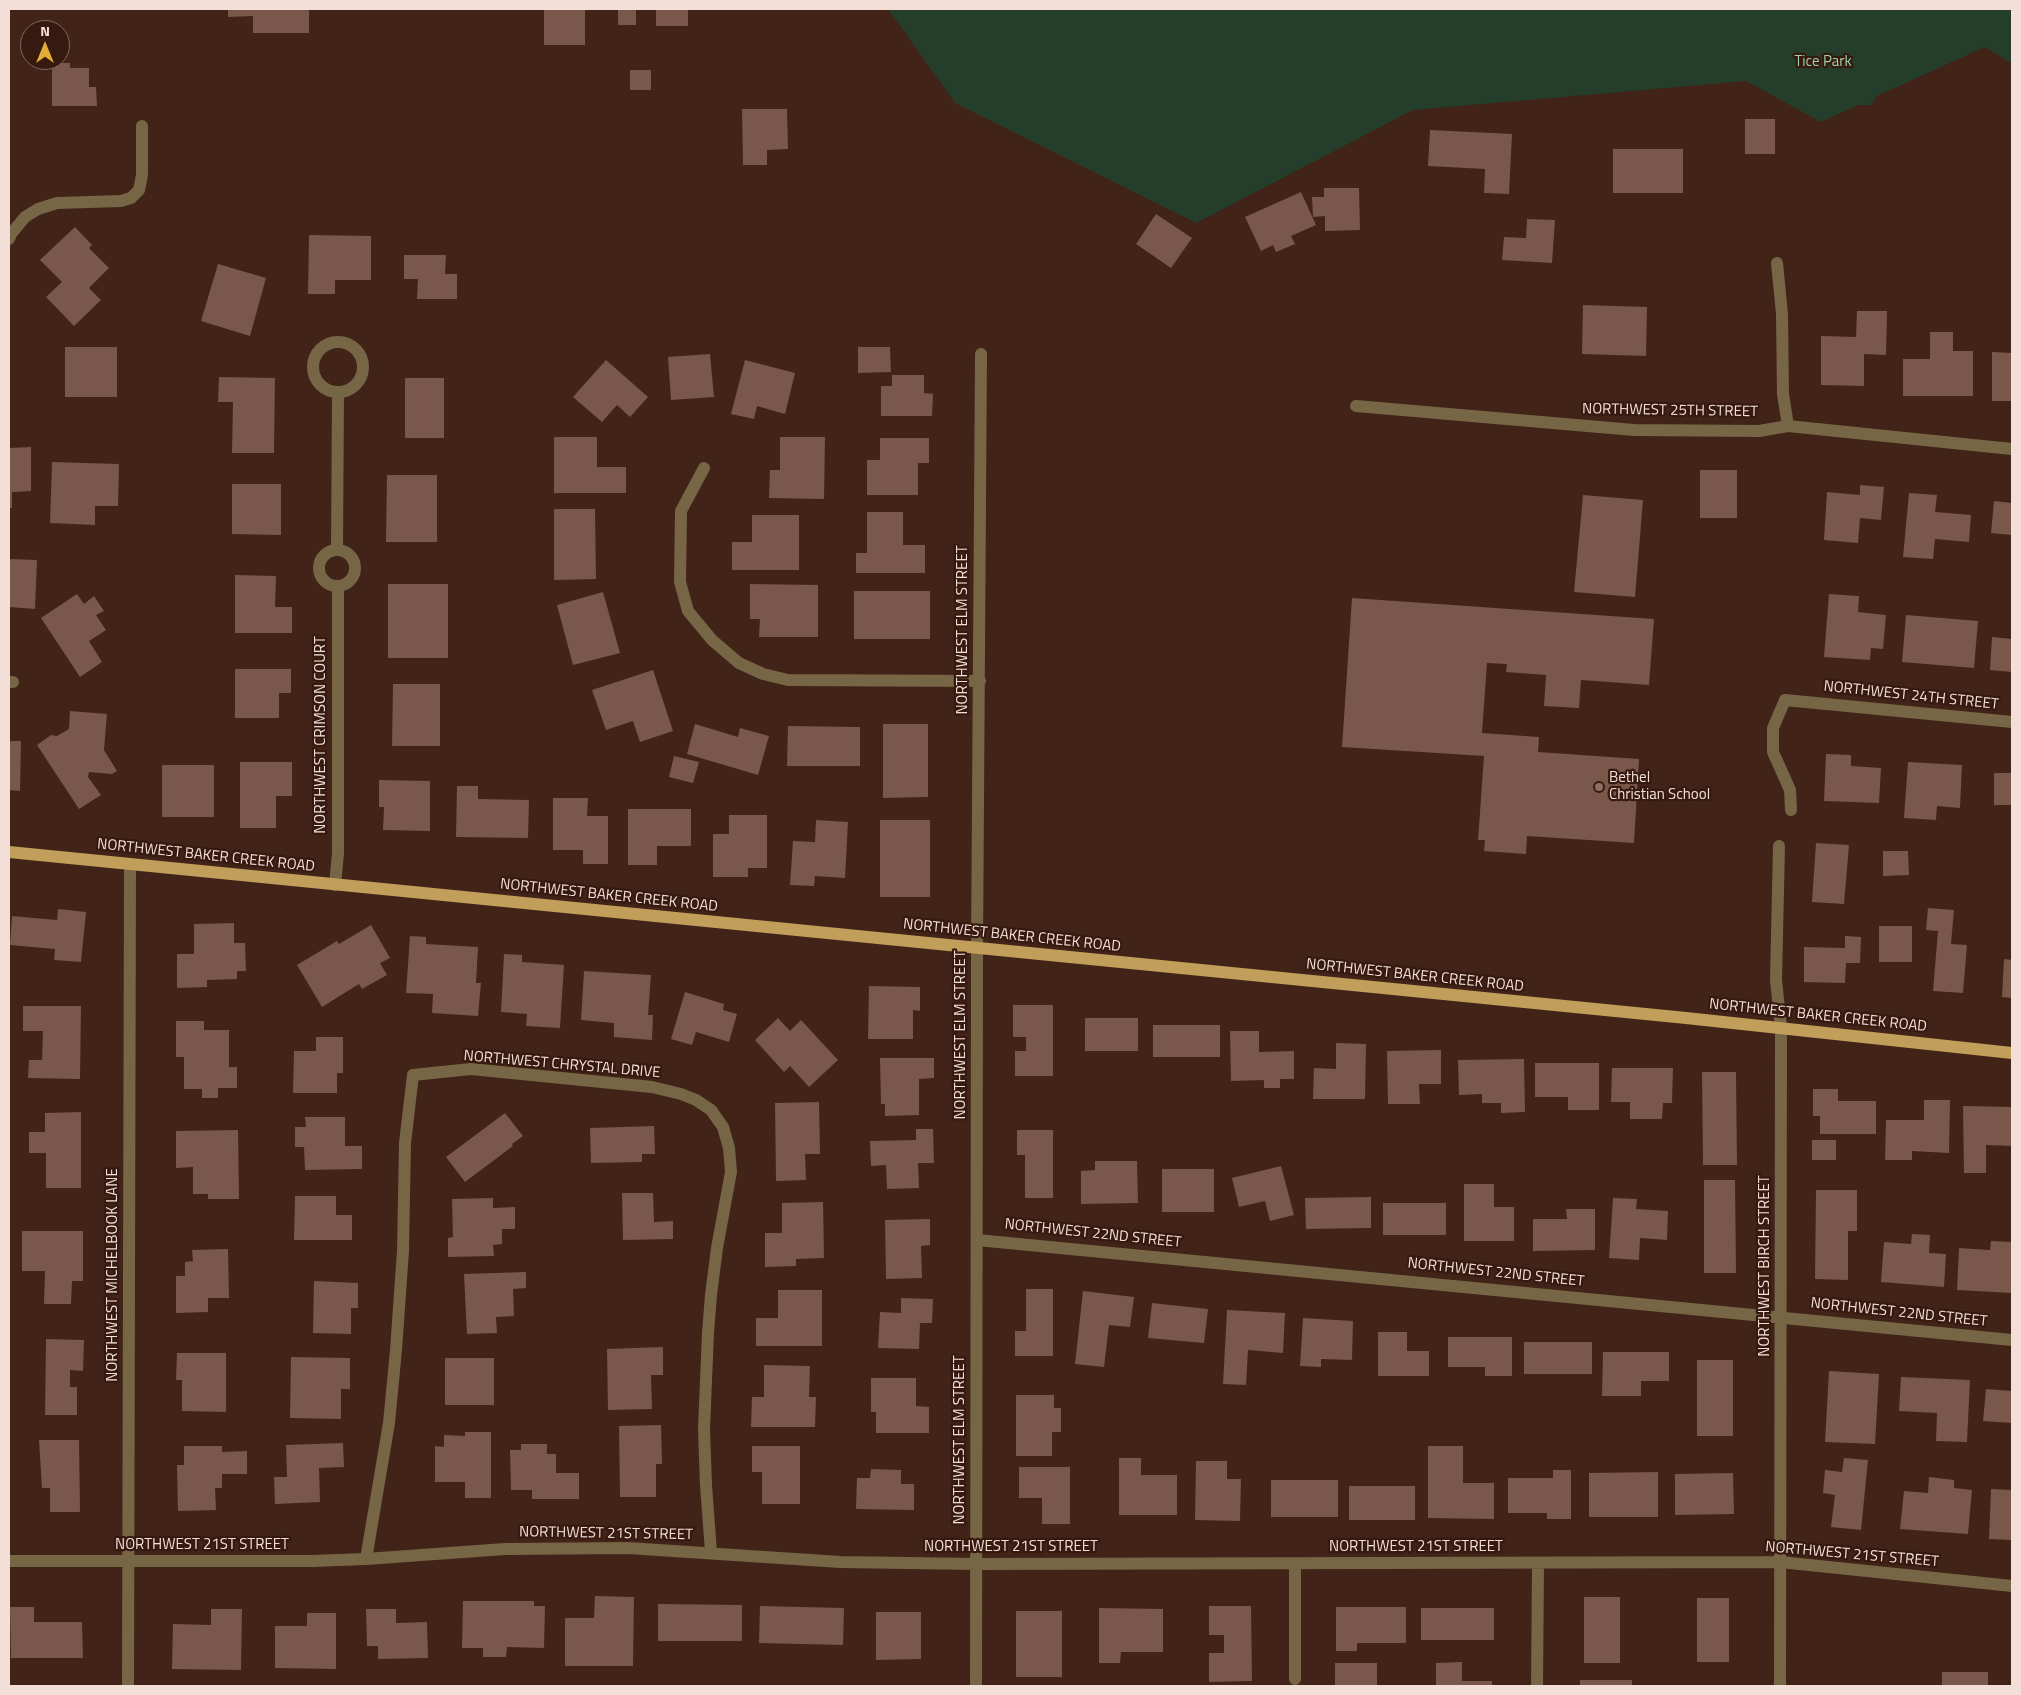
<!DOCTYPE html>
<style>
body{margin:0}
#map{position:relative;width:2021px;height:1695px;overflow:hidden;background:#412318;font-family:"Titillium Web",sans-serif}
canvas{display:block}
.frame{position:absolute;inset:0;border:10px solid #f4dfd8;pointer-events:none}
.north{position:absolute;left:20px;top:20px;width:50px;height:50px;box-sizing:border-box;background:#36190f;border:1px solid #82685f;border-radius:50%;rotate:0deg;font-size:14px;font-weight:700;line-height:20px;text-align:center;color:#f4dfd8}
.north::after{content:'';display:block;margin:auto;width:18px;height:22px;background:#e2af34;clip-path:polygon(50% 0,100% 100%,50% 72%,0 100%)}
</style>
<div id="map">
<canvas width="2021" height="1695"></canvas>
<div class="frame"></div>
<div class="north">N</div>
</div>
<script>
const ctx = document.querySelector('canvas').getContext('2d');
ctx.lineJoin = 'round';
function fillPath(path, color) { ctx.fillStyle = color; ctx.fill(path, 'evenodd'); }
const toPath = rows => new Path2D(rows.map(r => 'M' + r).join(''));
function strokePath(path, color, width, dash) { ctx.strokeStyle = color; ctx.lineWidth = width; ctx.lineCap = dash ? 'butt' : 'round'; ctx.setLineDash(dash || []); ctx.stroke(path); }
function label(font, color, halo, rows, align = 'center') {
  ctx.font = font + ' "Titillium Web",sans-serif'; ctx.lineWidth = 4.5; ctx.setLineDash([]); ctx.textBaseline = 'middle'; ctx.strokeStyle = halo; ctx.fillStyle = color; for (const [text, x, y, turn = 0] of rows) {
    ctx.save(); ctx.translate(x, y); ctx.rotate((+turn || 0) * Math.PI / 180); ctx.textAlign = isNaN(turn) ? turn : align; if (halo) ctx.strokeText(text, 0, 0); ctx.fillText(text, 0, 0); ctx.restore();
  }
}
fillPath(toPath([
 [888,9,2012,9,2012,64,1985,47,1877,96,1871,105,1858,105,1821,122,1746,81,1413,110,1196,223,955,103]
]), '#253e2b');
fillPath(toPath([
 [228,9,309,9,309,33,253,33,253,16,228,17],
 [544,9,585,9,585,45,544,45],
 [618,9,636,9,636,25,618,25],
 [656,9,688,9,688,26,656,26],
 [52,63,70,63,70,68,89,68,89,87,96,87,97,106,52,106],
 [630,70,651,70,651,90,630,90],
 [742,109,787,109,788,149,767,150,767,165,743,165],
 [1745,119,1775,119,1775,154,1745,154],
 [1430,130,1512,134,1509,194,1484,193,1485,169,1428,166],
 [1613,149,1683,149,1683,193,1613,193],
 [1324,188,1359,188,1360,230,1325,231,1325,216,1313,217,1312,197,1324,197],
 [1301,192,1316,225,1291,236,1295,244,1276,252,1273,245,1261,251,1245,217],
 [1156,214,1192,238,1171,268,1136,244],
 [1527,219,1555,220,1552,263,1502,260,1504,237,1526,238],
 [75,227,92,245,89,248,109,268,89,288,101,300,74,326,46,297,62,282,40,260],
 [309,235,371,236,371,280,335,280,335,294,308,294],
 [404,255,446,255,445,274,457,274,457,299,417,299,418,279,404,279],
 [218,264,266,278,250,336,201,321],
 [1583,305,1647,307,1646,356,1582,354],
 [1857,311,1887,311,1886,355,1864,354,1864,386,1821,385,1821,336,1856,337],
 [1930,332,1953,332,1953,351,1973,351,1973,396,1903,396,1903,359,1930,359],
 [65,347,117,347,117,397,65,397],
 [858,347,890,347,891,372,858,373],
 [1992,352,2012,353,2012,401,1992,401],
 [710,354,714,397,671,400,668,357],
 [606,360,648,397,630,417,617,405,602,422,573,397],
 [745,360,795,373,785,414,757,406,754,419,731,414],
 [892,375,924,375,924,393,933,394,932,416,881,416,881,386,892,386],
 [219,377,275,378,274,453,232,453,233,402,218,402],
 [405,378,444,378,444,438,405,438],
 [554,437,597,437,597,467,626,467,626,493,554,493],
 [780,437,825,437,824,499,769,498,770,470,780,470],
 [880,438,929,438,929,463,918,463,918,495,867,495,867,460,880,460],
 [31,447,31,491,12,492,12,508,9,508,9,448],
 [52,462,119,464,118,506,95,506,95,525,50,523],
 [1700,470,1737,470,1737,518,1700,518],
 [387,475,437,475,437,542,386,542],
 [232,484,281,484,281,535,232,534],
 [1860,485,1884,487,1881,520,1860,518,1858,543,1824,540,1827,492,1860,495],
 [1909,493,1937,495,1935,512,1971,515,1969,542,1935,539,1933,559,1903,557],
 [1583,495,1643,500,1635,597,1574,592],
 [1994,501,2012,503,2012,535,1991,533],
 [554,509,595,509,596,579,554,580],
 [867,512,903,512,903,545,925,545,925,573,856,573,856,553,867,553],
 [752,515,799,515,799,570,732,570,732,542,752,542],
 [9,559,37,560,35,609,9,607],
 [235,575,276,576,275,607,292,607,292,633,235,633],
 [388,584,448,584,448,658,388,658],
 [750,584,818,585,818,637,759,637,760,619,750,619],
 [854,591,930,591,930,639,854,639],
 [603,592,620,653,573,665,557,605],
 [77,594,84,604,94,596,104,611,96,615,106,630,89,641,102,662,80,677,41,618],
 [1829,594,1859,596,1858,612,1886,615,1883,649,1871,648,1870,660,1824,657],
 [1352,598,1654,619,1649,685,1581,680,1579,708,1544,706,1546,675,1506,672,1507,664,1487,663,1482,733,1539,737,1538,752,1639,759,1634,843,1527,836,1526,854,1484,851,1485,840,1478,840,1484,756,1342,747],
 [1906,615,1978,621,1974,668,1902,662],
 [1992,637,2012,639,2012,672,1990,670],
 [235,669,291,669,291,693,279,693,279,718,235,718],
 [653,670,673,731,640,742,633,721,606,730,592,690],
 [393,684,440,684,440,746,392,746],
 [70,711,107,714,104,750,117,771,112,774,89,772,88,777,101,795,79,809,37,745,51,735,57,736,69,729],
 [695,724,738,737,740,728,769,736,758,775,687,754],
 [883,724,928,724,928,797,883,798],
 [788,726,860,727,860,766,787,766],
 [9,741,21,741,20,791,9,790],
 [1826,754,1851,755,1851,766,1881,768,1879,803,1824,801],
 [674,756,699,762,693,783,669,777],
 [240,762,292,762,292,796,276,796,276,828,240,828],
 [1908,762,1962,765,1960,808,1937,806,1936,820,1904,818],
 [162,765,214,765,214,817,162,817],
 [1994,773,2012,773,2012,805,1994,805],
 [379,780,430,781,430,831,383,830,384,807,379,807],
 [457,786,478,786,478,799,529,800,528,838,456,837],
 [553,798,588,798,587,816,608,816,608,864,583,864,583,850,553,850],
 [628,809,691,809,691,846,657,846,657,865,628,865],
 [729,815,767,815,767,868,748,868,748,877,713,877,713,834,729,834],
 [816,820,848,822,845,878,815,876,814,886,790,885,793,841,815,842],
 [880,820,930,820,930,897,880,897],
 [1816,843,1849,845,1844,904,1812,902],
 [1883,851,1908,851,1909,875,1883,876],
 [1928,908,1954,910,1951,944,1967,945,1963,993,1933,991,1938,931,1926,930],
 [58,909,86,912,81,962,54,960,55,949,10,945,12,916,57,920],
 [234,923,234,943,245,943,246,971,237,971,237,979,207,980,207,987,177,988,177,954,194,954,194,924],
 [371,925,390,958,380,963,387,975,362,989,359,984,322,1007,297,965,337,941,339,944],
 [1879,926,1912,926,1912,962,1879,962],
 [410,936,426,937,426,944,478,947,476,983,481,983,478,1016,432,1013,433,994,406,993],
 [1845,936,1861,937,1860,963,1846,963,1845,983,1804,982,1804,947,1845,948],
 [504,954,522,955,522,962,564,965,560,1028,526,1026,527,1014,501,1012],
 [2004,959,2012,960,2012,998,2002,997],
 [584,971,651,975,648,1015,653,1015,652,1040,614,1037,614,1023,581,1020],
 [869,986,920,987,920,1011,913,1010,913,1039,868,1039],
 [685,992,724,1004,723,1010,737,1014,729,1042,696,1032,692,1045,671,1039],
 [1013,1005,1053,1005,1053,1076,1015,1076,1015,1051,1026,1051,1026,1037,1013,1037],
 [23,1006,81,1006,80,1079,28,1078,29,1060,42,1060,43,1031,23,1031],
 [778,1018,790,1031,801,1020,838,1060,809,1087,790,1066,784,1072,755,1040],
 [1085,1018,1138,1018,1138,1051,1085,1051],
 [176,1021,204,1021,204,1030,229,1030,229,1067,237,1067,237,1088,218,1088,218,1098,202,1098,202,1089,184,1089,184,1057,176,1057],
 [1153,1025,1220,1025,1220,1057,1153,1057],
 [1230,1031,1259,1031,1259,1052,1294,1051,1294,1079,1280,1079,1280,1088,1264,1088,1264,1080,1231,1081],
 [316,1037,343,1037,343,1073,337,1073,337,1093,293,1093,294,1051,316,1051],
 [1336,1043,1366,1044,1365,1099,1313,1099,1314,1068,1336,1069],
 [1441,1050,1441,1084,1419,1084,1420,1104,1388,1104,1387,1051],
 [880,1058,934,1058,934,1078,919,1079,919,1115,885,1116,885,1104,881,1104],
 [1524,1059,1525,1112,1501,1113,1501,1103,1482,1103,1482,1094,1459,1095,1458,1060],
 [1535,1063,1599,1063,1599,1110,1568,1110,1568,1097,1535,1097],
 [1612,1068,1673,1068,1672,1103,1663,1103,1662,1119,1630,1119,1630,1102,1611,1102],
 [1702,1072,1736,1072,1737,1165,1703,1165],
 [1813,1089,1838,1089,1838,1101,1876,1101,1876,1134,1820,1134,1820,1116,1813,1116],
 [1924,1100,1950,1100,1949,1153,1912,1151,1912,1160,1885,1160,1886,1120,1924,1120],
 [819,1102,820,1154,805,1154,806,1180,776,1181,775,1103],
 [1963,1106,2012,1107,2012,1146,1986,1145,1986,1173,1964,1173],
 [81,1112,81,1188,46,1188,46,1153,29,1153,29,1132,45,1132,45,1113],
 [505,1113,523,1136,512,1144,513,1146,465,1182,446,1157],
 [305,1117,345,1117,345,1146,362,1146,362,1169,305,1170,304,1147,295,1147,295,1127,306,1127],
 [654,1126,655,1154,642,1154,642,1162,591,1163,590,1128],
 [916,1129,933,1129,934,1163,918,1163,919,1188,887,1189,886,1165,871,1166,870,1141,916,1140],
 [238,1130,239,1199,208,1199,208,1194,193,1194,193,1167,176,1168,176,1131],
 [1017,1130,1053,1130,1053,1198,1025,1198,1025,1155,1017,1155],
 [1812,1140,1836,1140,1836,1160,1812,1160],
 [1095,1161,1137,1161,1138,1203,1081,1204,1081,1171,1095,1170],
 [1281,1166,1294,1215,1270,1221,1265,1201,1239,1207,1232,1178],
 [1162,1169,1214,1169,1214,1212,1162,1212],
 [1704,1180,1735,1180,1736,1273,1704,1273],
 [1464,1184,1494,1184,1494,1207,1514,1207,1514,1241,1464,1241],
 [1816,1190,1857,1190,1857,1231,1848,1231,1848,1280,1815,1279],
 [622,1193,653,1193,654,1222,673,1221,673,1239,623,1240],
 [295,1196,336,1196,336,1215,352,1215,352,1240,294,1240],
 [1371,1197,1371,1228,1306,1229,1305,1198],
 [493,1198,493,1208,515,1207,515,1229,502,1229,502,1244,493,1245,494,1256,448,1257,448,1238,453,1237,452,1199],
 [1613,1198,1637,1199,1636,1209,1668,1211,1667,1240,1640,1238,1639,1260,1609,1258],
 [823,1202,824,1258,796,1259,796,1266,765,1267,765,1233,782,1233,782,1203],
 [1383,1203,1446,1203,1446,1235,1383,1235],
 [1566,1209,1595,1209,1595,1250,1533,1251,1533,1219,1567,1219],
 [930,1219,930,1245,921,1246,922,1278,886,1279,885,1220],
 [22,1231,83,1231,83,1281,72,1281,71,1304,44,1304,45,1271,22,1271],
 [1912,1234,1930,1235,1929,1253,1946,1254,1944,1287,1881,1282,1884,1242,1911,1244],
 [1991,1241,2012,1242,2012,1293,1957,1290,1959,1248,1990,1250],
 [228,1249,229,1298,208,1298,208,1312,176,1313,176,1276,185,1276,185,1262,193,1261,192,1250],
 [526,1272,526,1288,513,1289,514,1316,496,1317,497,1333,467,1334,464,1274],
 [314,1281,358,1283,358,1308,351,1308,351,1334,313,1333],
 [1026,1289,1053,1289,1053,1356,1015,1356,1015,1331,1026,1331],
 [778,1290,822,1290,822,1346,756,1346,756,1318,778,1318],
 [1083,1291,1134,1297,1130,1327,1109,1325,1104,1367,1075,1364],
 [901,1298,933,1299,932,1323,920,1323,919,1349,878,1348,880,1312,901,1313],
 [1152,1303,1208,1309,1204,1343,1148,1338],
 [1227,1310,1285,1313,1283,1353,1248,1350,1246,1385,1223,1384],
 [1303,1318,1353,1321,1352,1360,1321,1359,1321,1367,1300,1366],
 [1378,1332,1407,1332,1407,1351,1429,1351,1429,1376,1378,1376],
 [1448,1337,1512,1337,1512,1376,1485,1376,1485,1367,1448,1367],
 [46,1339,84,1340,83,1371,70,1370,70,1387,77,1387,77,1415,45,1415],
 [1524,1342,1592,1342,1592,1374,1524,1374],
 [663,1347,663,1375,651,1375,652,1409,608,1410,607,1349],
 [1603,1352,1669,1352,1669,1381,1641,1381,1641,1396,1602,1396],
 [177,1353,226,1353,226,1412,182,1411,182,1380,176,1380],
 [291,1357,350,1358,350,1389,341,1389,341,1419,290,1418],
 [445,1358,494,1358,494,1405,445,1405],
 [1697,1360,1733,1360,1733,1436,1697,1436],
 [764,1365,810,1366,809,1397,816,1397,815,1427,751,1427,752,1397,764,1397],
 [1829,1371,1879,1374,1875,1444,1825,1442],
 [1901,1377,1970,1380,1967,1442,1936,1441,1937,1413,1899,1411],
 [871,1378,916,1378,916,1406,929,1407,929,1433,876,1433,876,1412,871,1412],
 [1986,1389,2012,1391,2012,1423,1983,1421],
 [1016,1395,1054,1395,1054,1408,1061,1408,1061,1432,1052,1432,1052,1456,1016,1456],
 [661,1425,662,1464,656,1464,656,1497,620,1497,619,1426],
 [465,1432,491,1432,491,1498,465,1498,465,1482,435,1482,435,1446,444,1447,444,1435,465,1436],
 [39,1440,79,1440,80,1512,50,1512,50,1488,42,1488],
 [343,1443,344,1467,319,1468,320,1502,275,1504,274,1477,287,1477,286,1445],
 [521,1444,547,1444,547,1454,556,1454,556,1473,579,1473,579,1499,532,1499,532,1490,511,1490,510,1450,521,1450],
 [184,1446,222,1446,222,1452,247,1451,247,1474,222,1474,222,1488,215,1488,216,1510,178,1511,177,1465,184,1465],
 [752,1446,800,1446,800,1504,762,1504,762,1472,752,1472],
 [1428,1446,1463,1446,1463,1483,1494,1483,1494,1519,1428,1518],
 [1119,1458,1141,1458,1141,1475,1177,1475,1177,1515,1119,1515],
 [1844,1458,1868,1460,1861,1530,1831,1527,1835,1495,1823,1493,1825,1470,1842,1472],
 [1196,1461,1227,1461,1227,1479,1241,1479,1240,1521,1195,1520],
 [1019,1467,1070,1467,1070,1524,1042,1524,1042,1498,1019,1498],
 [871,1469,901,1470,901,1484,914,1484,914,1510,856,1509,857,1478,870,1478],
 [1553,1470,1571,1470,1571,1519,1547,1519,1547,1513,1508,1513,1508,1478,1553,1478],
 [1658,1472,1658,1517,1589,1517,1589,1473],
 [1733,1473,1734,1514,1675,1515,1675,1474],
 [1929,1477,1954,1480,1954,1488,1972,1490,1968,1534,1900,1529,1904,1491,1928,1493],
 [1271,1480,1338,1480,1338,1517,1271,1517],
 [1349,1486,1415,1486,1415,1520,1349,1520],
 [1991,1489,2012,1490,2012,1540,1989,1539],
 [595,1596,634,1597,633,1666,565,1666,565,1618,594,1618],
 [1584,1597,1620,1597,1620,1663,1584,1663],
 [1697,1598,1729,1598,1729,1662,1697,1662],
 [463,1601,534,1601,534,1606,545,1606,544,1648,507,1647,506,1657,483,1657,483,1648,462,1648],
 [658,1604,742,1605,742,1641,658,1641],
 [760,1606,844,1608,843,1645,759,1643],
 [1209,1606,1251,1606,1252,1681,1209,1682,1209,1653,1224,1653,1224,1635,1209,1635],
 [10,1607,34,1607,34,1622,82,1622,83,1658,11,1658],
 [1336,1607,1406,1607,1406,1643,1357,1643,1357,1651,1336,1651],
 [1099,1608,1163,1609,1163,1652,1121,1652,1120,1663,1099,1663],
 [1421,1608,1494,1608,1494,1640,1421,1640],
 [211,1609,242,1609,241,1670,172,1669,173,1624,211,1625],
 [366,1609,396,1609,396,1623,427,1622,428,1658,378,1659,378,1646,367,1646],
 [1016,1611,1062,1611,1062,1677,1016,1677],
 [876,1612,921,1612,921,1659,876,1660],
 [307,1613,336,1613,336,1669,275,1668,275,1626,307,1626],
 [1462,1662,1462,1681,1492,1681,1492,1686,1436,1686,1436,1663],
 [1335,1663,1377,1663,1377,1686,1335,1686],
 [1942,1672,1988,1672,1988,1686,1942,1686],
 [1580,1680,1632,1680,1632,1686,1580,1686]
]), '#79574b');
strokePath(toPath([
 [9,239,11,234,25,217,38,209,57,203,121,201,131,198,139,190,142,175,142,126],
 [1777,263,1782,314,1783,394,1788,426],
 '313 367a25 25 0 1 1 50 0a25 25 0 1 1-50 0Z',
 [1356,406,1634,430,1759,431,1788,426,2012,449],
 [704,468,681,511,680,582,688,611,712,640,739,663,763,674,788,680,980,681],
 [337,549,338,392],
 '319 568a18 18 0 1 1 36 0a18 18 0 1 1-36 0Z',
 [9,682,13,682],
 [1791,810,1790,790,1773,752,1773,728,1785,700,2012,722],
 [1779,846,1776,980,1781,1028,1780,1686],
 [335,885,338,853,338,586],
 [977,1240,2012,1340],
 [366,1559,389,1423,396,1350,403,1251,405,1143,413,1075,471,1069,652,1087,681,1094,696,1100,711,1110,723,1127,729,1148,731,1172,717,1248,711,1295,708,1333,704,1429,706,1485,711,1552],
 [9,1561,312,1561,366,1559,505,1549,628,1548,840,1562,976,1564,1780,1562,2012,1586],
 [1295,1564,1295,1679],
 [128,1686,130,864],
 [976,1686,977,949,981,354],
 [1537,1686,1538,1563]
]), '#766646', 12);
strokePath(toPath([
 [9,852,1686,1018,2012,1053]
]), '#c19e5a', 12);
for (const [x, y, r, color] of [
 [1599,787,5,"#8d6e63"]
]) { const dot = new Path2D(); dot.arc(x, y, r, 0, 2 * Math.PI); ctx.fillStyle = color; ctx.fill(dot); strokePath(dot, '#36190f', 2); }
label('15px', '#9bd2a6', '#36190f', [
 ["Tice Park",1823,62]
]);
label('15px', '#f4dfd8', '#36190f', [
 ["NORTHWEST 25TH STREET",1670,411,1],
 ["NORTHWEST ELM STREET",963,630,-90],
 ["NORTHWEST 24TH STREET",1911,696,6],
 ["NORTHWEST CRIMSON COURT",321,735,-90],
 ["NORTHWEST BAKER CREEK ROAD",206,856,6],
 ["NORTHWEST BAKER CREEK ROAD",609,896,6],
 ["NORTHWEST BAKER CREEK ROAD",1012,936,6],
 ["NORTHWEST BAKER CREEK ROAD",1415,976,6],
 ["NORTHWEST BAKER CREEK ROAD",1818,1016,6],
 ["NORTHWEST ELM STREET",961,1035,-90],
 ["NORTHWEST CHRYSTAL DRIVE",562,1065,5],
 ["NORTHWEST 22ND STREET",1093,1234,6],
 ["NORTHWEST BIRCH STREET",1765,1266,-90],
 ["NORTHWEST 22ND STREET",1496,1273,6],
 ["NORTHWEST MICHELBOOK LANE",113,1275,-90],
 ["NORTHWEST 22ND STREET",1899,1313,6],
 ["NORTHWEST ELM STREET",960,1440,-90],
 ["NORTHWEST 21ST STREET",606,1534,1],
 ["NORTHWEST 21ST STREET",202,1545],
 ["NORTHWEST 21ST STREET",1011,1547],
 ["NORTHWEST 21ST STREET",1416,1547],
 ["NORTHWEST 21ST STREET",1852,1555,5]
]);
label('15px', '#f4dfd8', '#36190f', [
 ["Bethel",1609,778],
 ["Christian School",1609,795]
], 'left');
</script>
